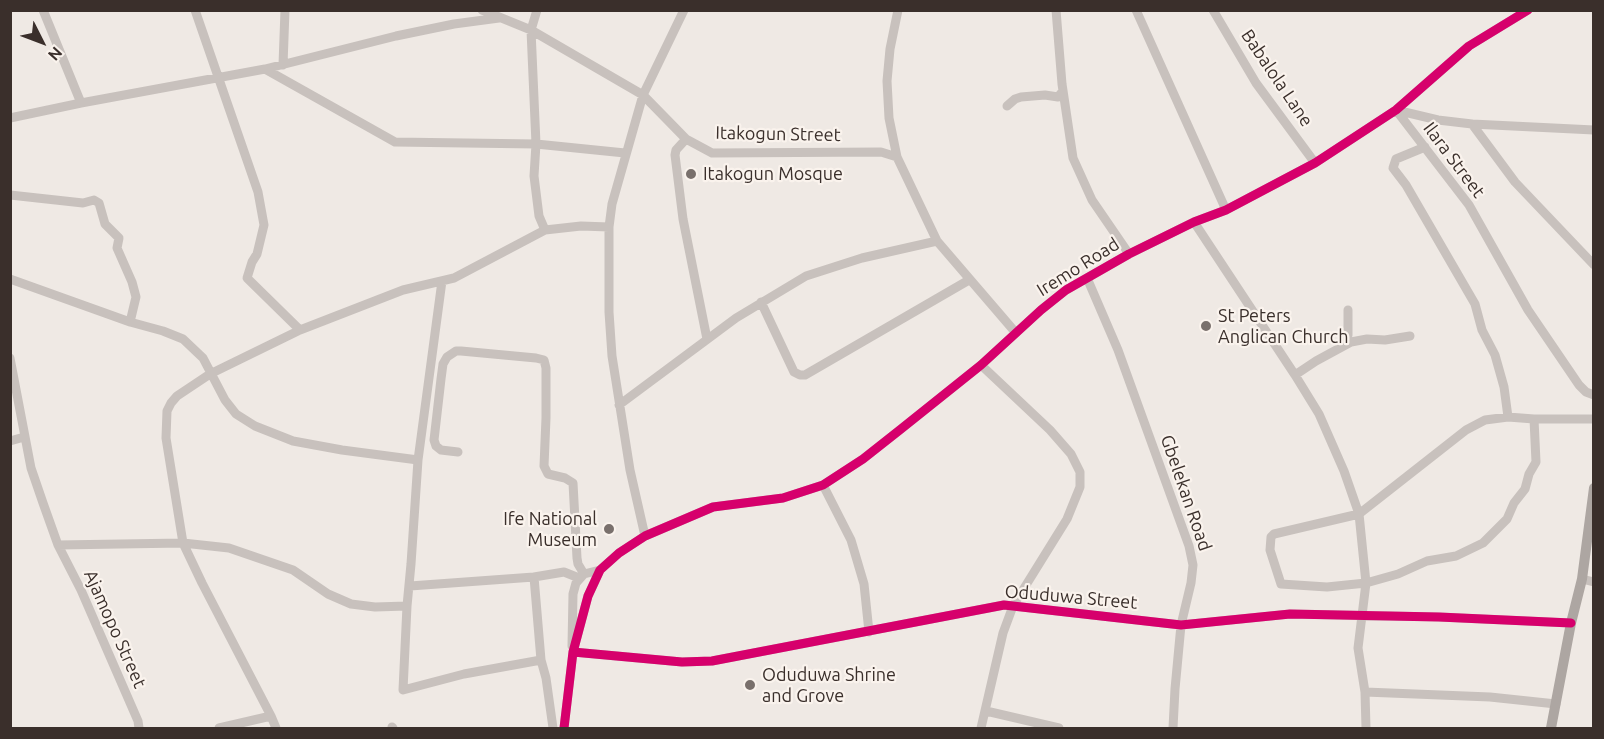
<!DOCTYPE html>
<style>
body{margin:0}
#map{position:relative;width:1604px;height:739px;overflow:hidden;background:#efe9e4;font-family:Ubuntu,sans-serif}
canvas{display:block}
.frame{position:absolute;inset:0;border:12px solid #3a2f2b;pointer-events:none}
.north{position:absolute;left:12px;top:12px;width:60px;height:60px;-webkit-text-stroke:4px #faf3ed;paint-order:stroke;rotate:132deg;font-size:16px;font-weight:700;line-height:24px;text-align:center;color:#3a2f2b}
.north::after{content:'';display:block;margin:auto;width:21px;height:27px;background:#3a2f2b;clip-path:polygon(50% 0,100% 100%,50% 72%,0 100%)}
</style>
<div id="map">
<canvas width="1604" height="739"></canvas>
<div class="frame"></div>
<div class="north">N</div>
</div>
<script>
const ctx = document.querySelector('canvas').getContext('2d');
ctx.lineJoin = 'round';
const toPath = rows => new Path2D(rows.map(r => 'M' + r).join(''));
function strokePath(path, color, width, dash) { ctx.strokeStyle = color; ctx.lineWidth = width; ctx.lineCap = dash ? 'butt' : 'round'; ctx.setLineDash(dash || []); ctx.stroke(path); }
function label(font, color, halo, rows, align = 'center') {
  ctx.font = font + ' Ubuntu,sans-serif'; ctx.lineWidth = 4.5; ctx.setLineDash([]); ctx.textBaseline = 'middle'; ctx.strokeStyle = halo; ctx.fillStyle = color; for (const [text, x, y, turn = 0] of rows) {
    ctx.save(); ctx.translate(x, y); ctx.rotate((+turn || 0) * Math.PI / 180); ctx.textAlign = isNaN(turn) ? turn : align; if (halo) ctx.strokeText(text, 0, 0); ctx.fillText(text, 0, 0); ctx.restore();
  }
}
strokePath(toPath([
 [43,10,81,103],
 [195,10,258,192,264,225,257,254,252,262,247,278,300,330],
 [482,10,531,30,643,95,686,139,712,153,881,152,897,157],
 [537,10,531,30,536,144,534,176,539,216,545,230],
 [898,10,890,49,887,81,889,118,897,157,937,241,1016,333],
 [1056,10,1062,84,1073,158,1092,200,1129,254],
 [1136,10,1226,210],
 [1213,10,1256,83,1315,163],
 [283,65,285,10],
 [265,69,395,142,536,144,625,153],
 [1007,106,1015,99,1021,97,1045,95,1058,97,1063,91],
 [10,118,81,103,265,69,396,36,454,24,499,18],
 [1472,124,1515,182,1594,265],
 [1594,130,1472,124,1438,120,1396,110,1469,205,1528,310,1579,385,1586,392,1594,395],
 [686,139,676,150,675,155,683,219,707,339],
 [1425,147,1396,159,1393,168,1406,185,1475,304,1482,330,1495,355,1504,387,1508,417],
 [10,195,83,203,94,200,99,203,105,224,119,238,117,248,132,282,136,297,130,322],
 [1194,222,1295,375,1319,414,1344,471,1359,514,1366,583,1358,648,1365,692,1366,728],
 [1087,278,1118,350,1189,546,1193,565,1191,583,1181,625,1175,689,1173,728],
 [10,279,130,322,163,331,183,339,203,358,225,400,236,414,255,426,293,441,342,450,418,460],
 [442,281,418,460,411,564,407,606,403,690,464,674,541,660],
 [761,302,794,372,800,375,805,375,969,280],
 [1345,345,1348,335,1348,310],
 [10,358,31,468,43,503,58,545,81,590,138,721,139,728],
 [1295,375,1316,361,1351,342,1367,339,1385,340,1410,336],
 [619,405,736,318,806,276,862,258,937,241],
 [1534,419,1536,462,1529,474,1525,489,1514,503,1507,519,1483,543,1456,556,1427,561,1398,574,1366,583,1327,587,1281,584,1270,550,1271,537,1274,534,1359,514,1466,430,1485,420,1508,417,1534,419,1594,419],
 [10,441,24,437],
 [458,452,441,450,436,446,434,440,441,379,443,364,447,357,456,351,461,351,536,358,544,360,546,368,546,418,544,466,548,474,565,478,573,483,577,558,578,564,584,574],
 [823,485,851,540,864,584,869,632],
 [645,536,630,470,612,356,609,312,609,227,612,204,643,95,684,10],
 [58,545,183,543,229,548,293,570,328,594,351,604,375,607,407,606],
 [534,577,564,572,579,578],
 [1582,579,1594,582],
 [410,586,534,577,541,660,546,678,553,728],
 [572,646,573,594,576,583,584,574,600,570],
 [573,652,682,662,712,661,1004,605,1181,625,1290,614,1439,617,1571,623],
 [1365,692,1490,697,1556,704],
 [986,711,1059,728],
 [392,727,393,728],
 [219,728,271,716],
 [276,728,271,716,202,583,183,543,166,438,167,411,171,403,177,396,210,374,300,330,403,290,454,278,545,230,581,226,609,227],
 [564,728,573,652,588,596,600,570,619,553,645,536,713,507,783,498,823,485,863,459,901,429,981,365,1041,310,1066,290,1129,254,1194,222,1226,210,1315,163,1396,110,1469,46,1528,10],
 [981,728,1003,633,1013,606,1067,519,1080,487,1080,472,1071,454,1050,430,981,365]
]), '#c8c1bd', 9);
strokePath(toPath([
 [1551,728,1571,623,1582,579,1594,488]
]), '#ada6a2', 10);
strokePath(toPath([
 [573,652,682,662,712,661,1004,605,1181,625,1290,614,1439,617,1571,623],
 [564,728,573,652,588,596,600,570,619,553,645,536,713,507,783,498,823,485,863,459,901,429,981,365,1041,310,1066,290,1129,254,1194,222,1226,210,1315,163,1396,110,1469,46,1528,10]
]), '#d6006c', 9);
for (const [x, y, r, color] of [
 [691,174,6,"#79706c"],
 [1206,326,6,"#79706c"],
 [609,529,6,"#79706c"],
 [750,685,6,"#79706c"]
]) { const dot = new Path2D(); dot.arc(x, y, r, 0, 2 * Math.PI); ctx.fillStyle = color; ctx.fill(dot); strokePath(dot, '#faf3ed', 2); }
label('18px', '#3a2f2b', '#faf3ed', [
 ["Babalola Lane",1277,78,56],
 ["Itakogun Street",778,134,1],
 ["Ilara Street",1454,160,53],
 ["Iremo Road",1078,267,-32],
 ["Gbelekan Road",1186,493,71],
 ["Oduduwa Street",1071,597,5],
 ["Ajamopo Street",115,629,66]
]);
label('18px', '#3a2f2b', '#faf3ed', [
 ["Itakogun Mosque",703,174],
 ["St Peters",1218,316],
 ["Anglican Church",1218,337],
 ["Ife National",597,519,"right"],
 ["Museum",597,540,"right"],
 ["Oduduwa Shrine",762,675],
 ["and Grove",762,696]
], 'left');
</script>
